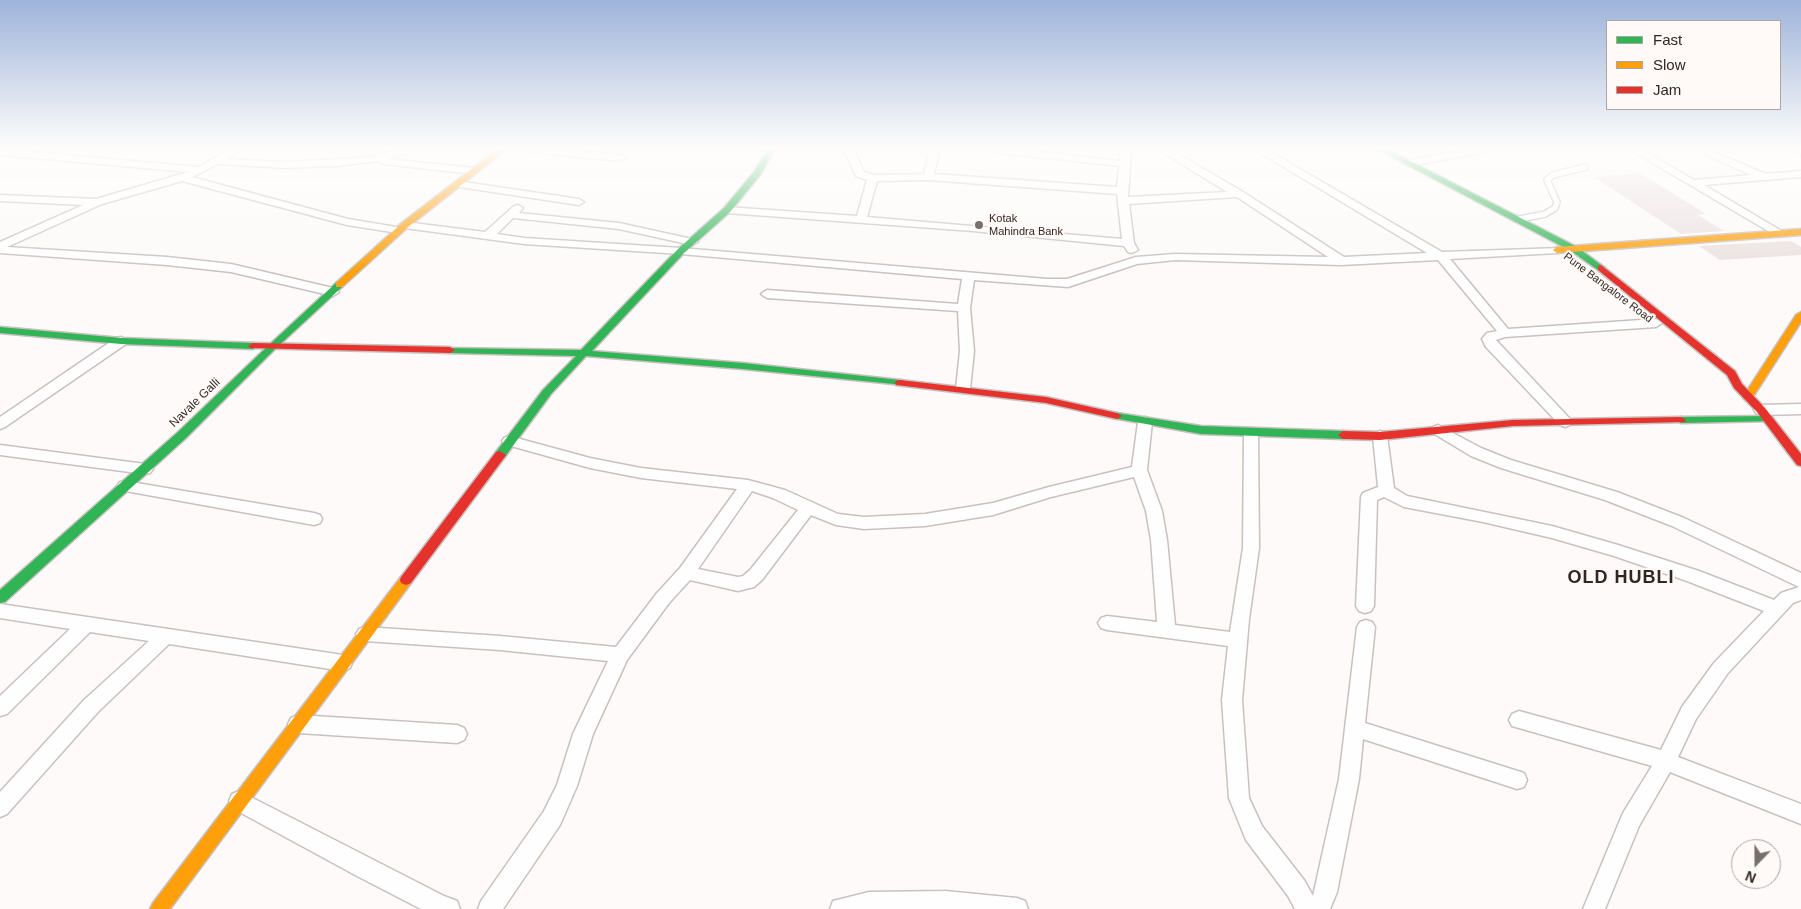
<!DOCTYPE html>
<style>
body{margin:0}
#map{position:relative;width:1801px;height:909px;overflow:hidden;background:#fdfaf9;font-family:Helvetica,sans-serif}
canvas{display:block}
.legend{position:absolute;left:1606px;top:20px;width:175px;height:90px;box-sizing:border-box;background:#fff9f7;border:1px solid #aca5a2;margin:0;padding:6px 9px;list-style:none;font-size:15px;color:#302622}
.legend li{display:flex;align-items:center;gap:10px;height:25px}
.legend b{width:25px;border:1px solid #aca5a2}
.north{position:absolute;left:1731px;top:839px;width:50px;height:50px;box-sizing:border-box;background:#fff9f7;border:1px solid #aca5a2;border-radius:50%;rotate:202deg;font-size:14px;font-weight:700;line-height:20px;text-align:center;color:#302622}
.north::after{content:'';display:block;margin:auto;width:18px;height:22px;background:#78706d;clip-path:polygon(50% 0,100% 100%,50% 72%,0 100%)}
</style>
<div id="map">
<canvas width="1801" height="909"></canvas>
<ul class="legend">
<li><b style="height:6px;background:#30b455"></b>Fast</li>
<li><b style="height:6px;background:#ff9f0a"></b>Slow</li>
<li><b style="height:6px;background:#e5322d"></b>Jam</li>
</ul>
<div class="north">N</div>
</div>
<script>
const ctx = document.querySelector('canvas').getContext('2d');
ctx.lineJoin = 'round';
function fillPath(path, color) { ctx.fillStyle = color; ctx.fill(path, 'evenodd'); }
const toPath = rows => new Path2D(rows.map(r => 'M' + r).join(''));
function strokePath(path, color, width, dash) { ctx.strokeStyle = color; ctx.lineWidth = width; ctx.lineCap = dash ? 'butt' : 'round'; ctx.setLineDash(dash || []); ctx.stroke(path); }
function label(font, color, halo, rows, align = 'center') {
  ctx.font = font + ' Helvetica,sans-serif'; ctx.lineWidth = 4.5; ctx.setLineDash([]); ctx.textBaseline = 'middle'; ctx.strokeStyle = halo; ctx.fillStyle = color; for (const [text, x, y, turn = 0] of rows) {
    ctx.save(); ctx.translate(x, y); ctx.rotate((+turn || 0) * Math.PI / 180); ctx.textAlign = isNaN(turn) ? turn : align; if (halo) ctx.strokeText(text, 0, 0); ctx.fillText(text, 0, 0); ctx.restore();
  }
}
fillPath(toPath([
 [1640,173,1706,214,1698,215,1724,231,1681,234,1594,177],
 [1791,241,1801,247,1801,255,1720,260,1699,246]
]), '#ebe0e0');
const lane = toPath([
 [1520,219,1545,214,1555,208,1557,202,1547,180,1553,175,1585,167]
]);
const street = toPath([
 [231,148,243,148,227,159,285,162,371,157,405,148,422,148,388,159,474,168,479,171,474,174,383,164,378,161,337,166,285,168,218,164,192,177,348,219,402,228,404,230,402,232,398,233,347,225,182,181,102,204,7,247,167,257,231,264,337,289,339,292,333,296,231,272,167,265,0,253,0,242,83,205,0,201,0,195,96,199,188,172,0,155,0,149,199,167,231,148],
 [514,148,551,148,621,155,626,158,621,161,519,151,514,148],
 [843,148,853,148,864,172,874,175,924,174,930,148,940,148,934,174,1117,187,1119,166,983,151,978,148,1010,148,1120,161,1121,148,1131,148,1128,197,1227,192,1156,148,1168,148,1243,192,1344,257,1427,253,1252,148,1264,148,1442,252,1561,248,1563,250,1561,252,1557,253,1450,259,1508,329,1656,319,1662,323,1656,327,1505,337,1496,340,1570,419,1572,422,1570,425,1565,427,1560,425,1486,347,1482,339,1487,333,1497,331,1438,260,1341,265,1175,260,1137,264,1068,287,974,280,970,308,974,351,970,389,968,392,963,393,958,392,956,389,960,351,958,311,767,298,761,294,767,290,958,304,962,279,681,254,524,244,405,228,399,225,405,222,485,232,514,206,518,205,523,208,519,213,619,223,692,239,698,242,692,245,619,229,513,218,497,234,524,238,681,248,1047,279,1067,279,1136,257,1175,254,1328,257,1237,197,1129,204,1134,243,1138,250,1132,253,1128,252,1124,246,973,231,727,213,722,210,727,207,857,216,867,180,856,176,843,148],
 [928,180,1117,194,1122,239,867,217,877,181,928,180],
 [1475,148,1497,148,1492,151,1409,166,1404,163,1409,160,1475,148],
 [1627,148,1639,148,1694,180,1751,175,1690,148,1704,148,1766,174,1801,171,1801,177,1704,185,1785,233,1783,235,1775,235,1627,148],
 [1786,148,1801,149,1801,155,1788,150,1786,148],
 [457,181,579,199,584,202,579,205,453,186,452,184,457,181],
 [121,337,128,341,126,344,5,427,0,429,0,417,116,338,121,337],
 [1801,404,1801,414,1761,415,1756,413,1754,410,1756,407,1761,405,1801,404],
 [1145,417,1150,419,1152,422,1147,470,1162,511,1167,540,1175,625,1230,632,1243,548,1244,433,1246,430,1251,428,1256,430,1258,433,1259,548,1249,619,1242,700,1249,798,1262,826,1304,880,1313,896,1339,779,1357,627,1360,622,1366,620,1372,622,1375,627,1365,723,1524,773,1527,780,1524,787,1517,789,1363,739,1359,779,1337,892,1330,909,1295,909,1288,896,1246,840,1229,798,1222,700,1228,646,1107,630,1101,628,1098,623,1101,618,1107,616,1157,622,1151,540,1146,511,1134,477,1051,497,993,515,925,526,864,529,836,525,811,515,762,580,754,587,738,591,690,580,669,603,627,660,593,734,577,786,560,825,503,909,478,909,481,901,544,811,557,785,573,734,608,661,500,650,365,641,359,639,356,634,359,629,365,627,500,636,616,647,657,593,680,568,737,489,641,478,590,468,504,444,502,441,504,438,509,436,590,458,641,468,748,480,785,490,838,514,864,517,925,514,993,503,1049,487,1132,467,1138,422,1140,419,1145,417],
 [752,491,773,498,798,510,750,570,743,576,738,577,698,569,752,491],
 [1438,425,1481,448,1511,460,1617,492,1684,518,1801,573,1801,600,1793,603,1728,673,1696,719,1678,757,1801,804,1801,824,1670,772,1639,826,1605,909,1583,909,1623,813,1652,766,1512,726,1509,720,1512,714,1519,711,1661,750,1682,707,1714,663,1764,611,1687,581,1614,556,1552,538,1483,522,1404,507,1384,497,1377,500,1374,606,1371,611,1365,613,1359,611,1356,606,1361,497,1363,493,1378,487,1373,436,1375,433,1380,431,1385,433,1387,436,1394,488,1407,496,1552,526,1618,545,1699,571,1774,600,1781,593,1799,587,1672,526,1605,500,1501,468,1471,456,1433,433,1431,430,1433,427,1438,425],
 [0,445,145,464,150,465,153,469,150,473,145,474,0,455,0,445],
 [125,481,314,513,320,515,322,519,320,523,314,525,120,490,117,486,120,482,125,481],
 [0,604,343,655,350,658,352,663,350,668,343,671,169,644,98,712,7,814,0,817,0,792,84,700,149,641,90,632,7,714,0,716,0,696,70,629,0,618,0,604],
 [298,715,457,725,464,728,467,734,464,740,457,743,298,733,291,730,288,724,291,718,298,715],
 [239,791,444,896,457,901,460,909,421,909,357,876,232,808,229,801,232,794,239,791],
 [945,891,1017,898,1025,901,1028,909,830,909,833,901,869,892,945,891]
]);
const fast = toPath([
 [768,148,776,148,760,175,730,212,684,253,592,351,743,363,900,380,904,381,905,383,904,385,743,369,586,356,551,394,504,458,496,458,494,455,496,452,543,390,576,356,450,353,446,352,445,350,446,348,581,350,678,249,724,208,754,172,768,148],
 [1375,148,1385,148,1577,247,1605,268,1604,270,1598,270,1571,251,1375,148],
 [339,282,342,283,342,287,275,349,186,438,5,602,0,603,0,590,178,432,269,345,336,283,339,282],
 [0,327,121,338,253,343,258,346,253,349,121,344,0,333,0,327],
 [1117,413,1201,426,1343,431,1348,435,1343,439,1201,434,1113,418,1112,416,1117,413],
 [1768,416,1773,419,1772,421,1681,423,1676,420,1681,417,1768,416]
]);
const slow = toPath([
 [499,148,508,148,408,227,342,287,336,287,336,283,402,223,499,148],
 [1801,229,1801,235,1557,253,1553,250,1557,247,1801,229],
 [1801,312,1801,322,1753,397,1748,400,1744,399,1743,397,1796,315,1801,312],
 [406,575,411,577,412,580,411,583,170,909,150,909,153,903,401,577,406,575]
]);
const jam = toPath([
 [1601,265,1735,371,1742,384,1765,408,1801,454,1801,466,1797,465,1757,412,1734,388,1727,375,1598,270,1598,266,1601,265],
 [253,343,450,347,455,350,450,353,250,348,248,346,253,343],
 [900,380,1046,397,1117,413,1122,416,1117,419,1046,403,896,385,895,383,896,381,900,380],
 [1681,417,1686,420,1685,422,1513,426,1380,440,1343,439,1338,435,1343,431,1380,432,1513,420,1681,417],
 [500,451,506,455,504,458,411,583,406,585,401,583,400,580,401,577,496,452,500,451]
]);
strokePath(lane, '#c8c1bf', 8);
strokePath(street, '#c8c1bf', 3);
strokePath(fast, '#c8c1bf', 3);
strokePath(slow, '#c8c1bf', 3);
strokePath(jam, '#c8c1bf', 3);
strokePath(lane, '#fffefe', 5.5);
fillPath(street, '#fffefe');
fillPath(fast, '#30b455');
fillPath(slow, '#ff9f0a');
fillPath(jam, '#e5322d');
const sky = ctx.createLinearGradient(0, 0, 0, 275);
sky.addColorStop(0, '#9eb4da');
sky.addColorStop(0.54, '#fefdfc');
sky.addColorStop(1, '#fefdfc00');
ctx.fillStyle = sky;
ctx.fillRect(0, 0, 1801, 275);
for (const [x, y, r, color] of [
 [979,225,5,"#78706d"]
]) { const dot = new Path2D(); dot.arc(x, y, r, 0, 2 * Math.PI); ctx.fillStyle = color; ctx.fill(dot); strokePath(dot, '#fff9f7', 2); }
label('11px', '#302622', '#fff9f7', [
 ["Kotak",989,219],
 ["Mahindra Bank",989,232]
], 'left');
label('11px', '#302622', '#fff9f7', [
 ["Pune Bangalore Road",1608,288,37]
]);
label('12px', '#302622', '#fff9f7', [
 ["Navale Galli",195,403,-44]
]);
ctx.letterSpacing = '1px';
label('bold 18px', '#302622', '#fff9f7', [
 ["OLD HUBLI",1621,578]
]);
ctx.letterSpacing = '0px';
</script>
